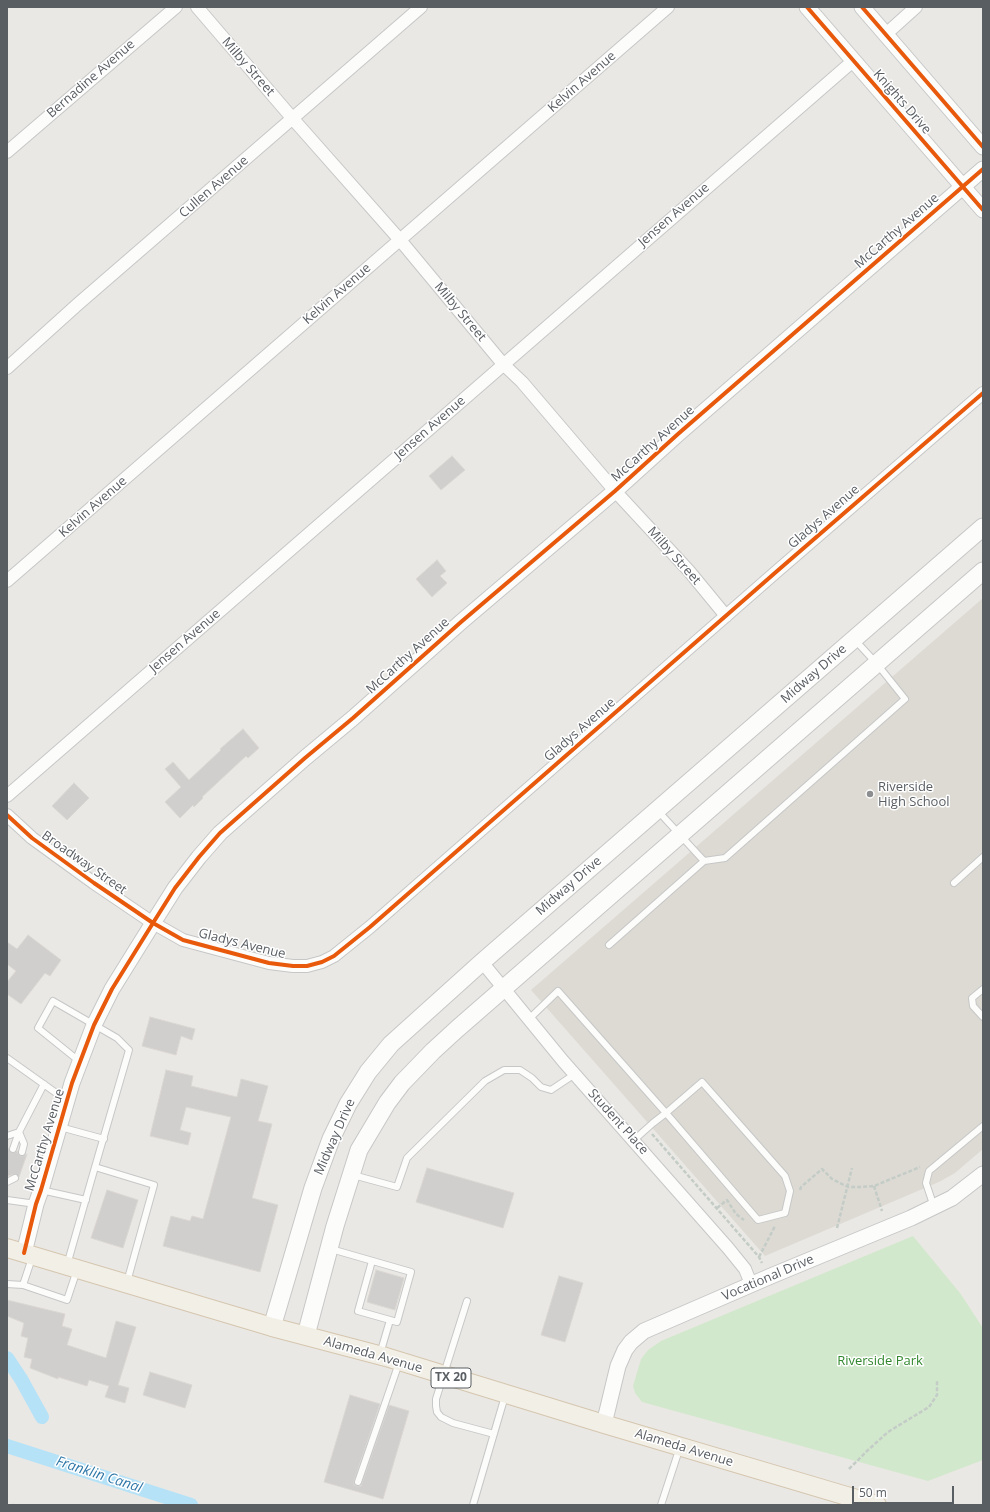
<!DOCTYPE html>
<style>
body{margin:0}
#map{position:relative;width:990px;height:1512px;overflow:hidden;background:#eae8e4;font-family:"Open Sans",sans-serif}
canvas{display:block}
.frame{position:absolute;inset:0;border:8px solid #595e63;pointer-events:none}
.scale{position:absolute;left:852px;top:1486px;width:102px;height:18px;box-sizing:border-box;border:2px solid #595e63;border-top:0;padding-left:5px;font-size:12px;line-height:14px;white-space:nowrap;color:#595e63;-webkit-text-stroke:3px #fff;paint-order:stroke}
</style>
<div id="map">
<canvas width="990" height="1512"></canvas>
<div class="frame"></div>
<div class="scale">50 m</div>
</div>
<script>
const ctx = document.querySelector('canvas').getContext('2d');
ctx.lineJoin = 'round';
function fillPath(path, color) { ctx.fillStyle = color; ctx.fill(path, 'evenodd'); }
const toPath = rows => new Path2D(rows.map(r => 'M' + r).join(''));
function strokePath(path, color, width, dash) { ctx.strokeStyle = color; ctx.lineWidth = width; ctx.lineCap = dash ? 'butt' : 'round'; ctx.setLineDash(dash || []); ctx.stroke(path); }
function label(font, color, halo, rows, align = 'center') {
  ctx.font = font + ' "Open Sans",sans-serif'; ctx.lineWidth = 3; ctx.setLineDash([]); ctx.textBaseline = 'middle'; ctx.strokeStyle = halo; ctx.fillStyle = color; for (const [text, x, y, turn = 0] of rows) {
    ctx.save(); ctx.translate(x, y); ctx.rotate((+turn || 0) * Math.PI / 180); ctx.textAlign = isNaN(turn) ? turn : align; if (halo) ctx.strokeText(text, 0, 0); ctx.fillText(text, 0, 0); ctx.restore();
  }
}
fillPath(toPath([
 [983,598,983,1149,955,1173,939,1182,765,1256,531,990]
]), '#dddad3');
fillPath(toPath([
 [913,1236,960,1293,983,1328,983,1460,928,1481,642,1402,635,1393,633,1386,641,1359,648,1350,661,1341]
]), '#d2e8cc');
strokePath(toPath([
 [7,1358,21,1379,42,1417],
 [7,1446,191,1505]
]), '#b6e2f7', 14);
const building = toPath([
 [452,456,465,470,441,490,429,476,452,456],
 [437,560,446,571,440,576,447,583,432,597,416,579,437,560],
 [243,729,259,748,248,758,246,756,202,797,203,798,194,807,193,805,180,818,165,802,181,787,165,769,173,762,189,780,221,750,220,749,243,729],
 [74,783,89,798,67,820,52,806,74,783],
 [28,935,61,960,50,976,45,973,21,1004,7,994,7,982,16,971,7,964,7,942,17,949,28,935],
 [150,1017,195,1029,192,1040,181,1036,176,1055,142,1046,150,1017],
 [166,1070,193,1076,191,1086,237,1097,241,1079,268,1086,258,1121,272,1124,252,1198,278,1205,260,1272,163,1246,171,1216,190,1221,192,1216,203,1219,231,1117,186,1107,180,1130,191,1133,188,1145,150,1136,166,1070],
 [7,1147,12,1153,18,1151,18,1154,21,1156,24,1156,27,1154,19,1177,16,1174,7,1176,7,1147],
 [427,1168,514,1193,503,1228,416,1202,427,1168],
 [107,1190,138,1200,123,1248,91,1238,107,1190],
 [376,1270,404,1278,395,1310,367,1302,376,1270],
 [559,1276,583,1283,565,1342,541,1335,559,1276],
 [7,1300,65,1314,62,1326,72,1329,67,1345,106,1358,116,1321,136,1327,118,1385,129,1388,125,1403,105,1397,109,1386,89,1380,87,1386,58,1377,58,1379,30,1368,32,1359,24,1357,28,1338,21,1336,24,1323,7,1316,7,1300],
 [150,1372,192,1385,185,1408,143,1395,150,1372],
 [350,1395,380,1404,354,1481,354,1485,357,1486,361,1486,362,1483,389,1405,409,1411,383,1499,324,1482,350,1395]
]);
fillPath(building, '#d1cfcd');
strokePath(building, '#dad7d3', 1);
const service = toPath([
 [658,811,704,861,725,858,905,699,877,664,855,640],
 [954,883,983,857],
 [609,945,704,861],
 [983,989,972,998,973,1006,983,1017],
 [529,1019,558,991,666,1113,758,1220,785,1213,790,1191,785,1176,702,1082,666,1113,653,1123,634,1140],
 [7,1058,66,1100],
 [79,1061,38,1028,53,1001,117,1038,129,1050,95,1167],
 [60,1127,104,1139],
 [7,1136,19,1132,24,1144,22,1152],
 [13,1149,19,1132,44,1084],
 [353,1175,397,1187,407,1158,485,1081,504,1070,520,1070,532,1078,541,1087,551,1090,575,1074],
 [7,1182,15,1178],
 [41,1190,86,1200],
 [7,1200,36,1204],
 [934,1207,926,1183,929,1171,983,1126],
 [331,1249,411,1272,397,1322,390,1320],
 [32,1258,23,1285,67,1300,77,1270],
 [372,1261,358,1311,390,1320,380,1354],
 [67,1265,95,1167,154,1185,127,1282],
 [7,1284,23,1285],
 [467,1301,436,1399,436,1406,437,1412,441,1417,453,1423,494,1434],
 [358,1482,399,1363],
 [473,1505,505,1396],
 [661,1505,680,1447]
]);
const minor = toPath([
 [197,7,293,119,400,240,503,364,522,382,615,491,689,571,726,616],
 [886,34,916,7],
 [7,152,176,7],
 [7,368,78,304,421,7],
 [7,581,668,7],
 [7,796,853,61],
 [7,815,32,838,94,883,153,923,183,940,269,963,293,966,307,966,322,962,334,956,370,927,776,572,983,393],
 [482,962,563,1061,728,1248,745,1269,751,1284]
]);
const tertiary = toPath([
 [807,7,983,210],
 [862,7,983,147],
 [24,1253,36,1204,41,1190,72,1083,94,1025,112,989,153,923,175,888,199,857,220,833,305,758,353,718,461,622,615,491,678,434,983,169],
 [604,1424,618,1366,625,1350,631,1342,644,1331,771,1276,911,1218,952,1198,983,1174]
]);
const secondary = toPath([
 [272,1327,313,1188,331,1139,348,1104,368,1072,391,1044,482,962,983,527],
 [306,1335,335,1226,359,1150,387,1103,402,1083,433,1051,457,1029,983,571]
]);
const primary = toPath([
 [7,1248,272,1327,386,1357,604,1424,877,1505]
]);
strokePath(service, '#c6c7c7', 8);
strokePath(minor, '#c6c7c7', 14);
strokePath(tertiary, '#c6c7c7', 17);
strokePath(secondary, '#c7c7c7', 19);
strokePath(primary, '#d5c6af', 20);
strokePath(toPath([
 [652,1134,759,1257,762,1263],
 [874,1186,882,1211],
 [800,1190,801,1187,822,1169,832,1179,848,1187,861,1187,874,1186,920,1167],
 [717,1208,727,1200,736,1214,744,1220],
 [837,1228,852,1168],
 [759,1257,775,1226],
 [849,1469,867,1451,888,1432,929,1407,937,1395,937,1380]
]), '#c4ccc7', 2.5, [4, 2]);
strokePath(service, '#fcfcfb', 6);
strokePath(minor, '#fcfcfb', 12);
strokePath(tertiary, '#fcfcfb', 15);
strokePath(secondary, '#fcfcfb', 17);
strokePath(primary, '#f2efe7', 18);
strokePath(toPath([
 [7,1502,16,1505]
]), '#e2e2e1', 3, [1, 5]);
strokePath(toPath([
 [807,7,983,210],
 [862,7,983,147],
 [7,815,32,838,94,883,153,923,183,940,269,963,293,966,307,966,322,962,334,956,370,927,776,572,983,393],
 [24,1253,36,1204,41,1190,72,1083,94,1025,112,989,153,923,175,888,199,857,220,833,305,758,353,718,461,622,615,491,678,434,983,169]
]), '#e8590c', 4);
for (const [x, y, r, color] of [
 [870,794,4,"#8c8e90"]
]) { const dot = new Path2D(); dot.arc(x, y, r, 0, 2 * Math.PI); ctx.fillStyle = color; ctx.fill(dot); strokePath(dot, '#fff', 1.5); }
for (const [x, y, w] of [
 [451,1378,40]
]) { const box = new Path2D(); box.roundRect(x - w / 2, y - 10, w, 20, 3); ctx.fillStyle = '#fff'; ctx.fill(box); strokePath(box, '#595e63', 1); }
label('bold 12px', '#595e63', null, [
 ["TX 20",451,1378]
]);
label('13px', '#595e63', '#fff', [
 ["Milby Street",248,67,49],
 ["Bernadine Avenue",91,79,-41],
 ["Kelvin Avenue",582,82,-41],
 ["Knights Drive",902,102,49],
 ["Cullen Avenue",214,187,-41],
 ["Jensen Avenue",674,215,-41],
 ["McCarthy Avenue",897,231,-41],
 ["Kelvin Avenue",337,294,-41],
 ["Milby Street",460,312,50],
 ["Jensen Avenue",430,428,-41],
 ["McCarthy Avenue",653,444,-42],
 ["Kelvin Avenue",93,507,-41],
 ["Gladys Avenue",824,517,-41],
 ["Milby Street",674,556,48],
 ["Jensen Avenue",185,641,-41],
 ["McCarthy Avenue",408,656,-42],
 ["Midway Drive",814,674,-41],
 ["Gladys Avenue",580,730,-41],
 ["Broadway Street",84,863,35],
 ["Midway Drive",569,886,-41],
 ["Gladys Avenue",242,944,14],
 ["Student Place",618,1122,48],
 ["Midway Drive",335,1137,-66],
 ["McCarthy Avenue",45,1140,-73],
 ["Vocational Drive",768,1278,-23],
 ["Alameda Avenue",373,1355,16],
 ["Alameda Avenue",684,1448,17]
]);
label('13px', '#595e63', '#fff', [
 ["Riverside",878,787],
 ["High School",878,802]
], 'left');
label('13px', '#31872d', '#fff', [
 ["Riverside Park",880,1361]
]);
label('italic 14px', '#2f77a8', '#fff', [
 ["Franklin Canal",99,1475,18]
]);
</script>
